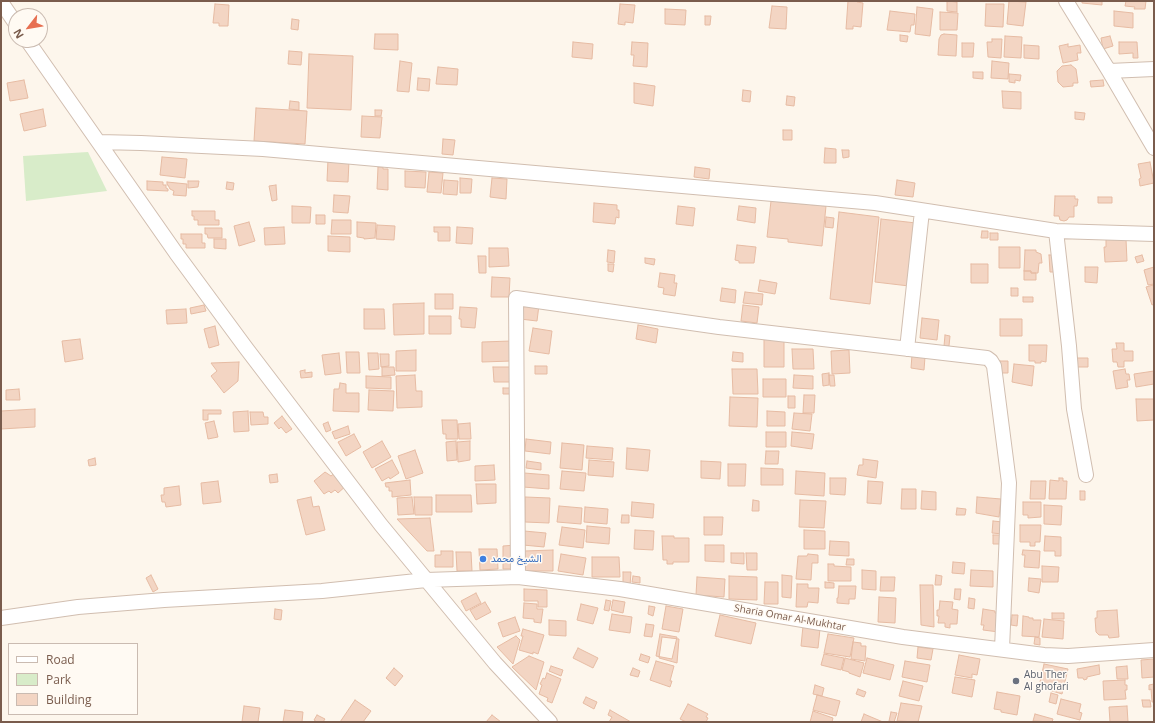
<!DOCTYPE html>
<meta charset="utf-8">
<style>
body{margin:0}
#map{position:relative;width:1155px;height:723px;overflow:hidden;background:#fdf6ec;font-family:"Open Sans",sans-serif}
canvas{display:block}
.frame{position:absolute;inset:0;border:2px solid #7a5c4d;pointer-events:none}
.legend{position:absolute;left:8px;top:643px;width:130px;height:72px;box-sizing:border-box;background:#fffaf3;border:1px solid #cabbb1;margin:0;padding:5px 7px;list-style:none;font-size:12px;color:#7a5c4d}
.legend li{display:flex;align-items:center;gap:8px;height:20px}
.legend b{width:20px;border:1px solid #cabbb1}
.north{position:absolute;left:8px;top:8px;width:40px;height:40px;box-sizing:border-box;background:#fffaf3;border:1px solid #cabbb1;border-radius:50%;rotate:239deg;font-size:11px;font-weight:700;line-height:16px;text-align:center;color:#7a5c4d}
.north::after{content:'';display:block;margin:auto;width:14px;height:18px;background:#e76f51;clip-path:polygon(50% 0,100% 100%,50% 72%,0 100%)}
</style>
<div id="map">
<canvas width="1155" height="723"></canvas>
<div class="frame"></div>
<ul class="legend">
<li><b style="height:5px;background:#fff"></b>Road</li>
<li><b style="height:11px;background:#d8ecc9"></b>Park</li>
<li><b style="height:11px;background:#f3d5c3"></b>Building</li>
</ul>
<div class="north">N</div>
</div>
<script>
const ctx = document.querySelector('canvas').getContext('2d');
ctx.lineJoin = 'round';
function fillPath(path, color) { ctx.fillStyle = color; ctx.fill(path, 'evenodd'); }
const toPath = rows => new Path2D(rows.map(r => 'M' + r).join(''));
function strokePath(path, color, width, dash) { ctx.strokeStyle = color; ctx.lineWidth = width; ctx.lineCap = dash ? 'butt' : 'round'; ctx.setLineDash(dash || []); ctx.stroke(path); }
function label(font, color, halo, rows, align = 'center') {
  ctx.font = font + ' "Open Sans",Vazirmatn,sans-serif'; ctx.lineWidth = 3; ctx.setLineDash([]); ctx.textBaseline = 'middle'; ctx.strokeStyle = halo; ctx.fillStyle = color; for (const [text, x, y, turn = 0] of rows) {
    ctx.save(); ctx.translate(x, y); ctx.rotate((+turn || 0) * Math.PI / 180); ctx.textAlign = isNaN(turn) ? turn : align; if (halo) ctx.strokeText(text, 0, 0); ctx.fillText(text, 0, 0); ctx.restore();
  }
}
fillPath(toPath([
 [88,152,107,191,26,201,23,156]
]), '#d8ecc9');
const building = toPath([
 [848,1,857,1,857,2,863,3,861,27,853,26,853,29,846,29,848,1],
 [947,1,957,2,957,12,947,11,947,1],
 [1009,1,1026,2,1023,26,1007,24,1009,1],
 [1082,1,1102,1,1102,5,1082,3,1082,1],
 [1126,1,1146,1,1145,9,1134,9,1135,7,1125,6,1126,1],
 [215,4,229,5,228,26,219,26,219,23,213,23,215,4],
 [620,4,635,5,633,23,625,22,625,25,618,24,620,4],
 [986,4,1004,4,1003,27,985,26,986,4],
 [772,6,787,7,786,29,769,28,772,6],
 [917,7,933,9,930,36,915,34,917,7],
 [665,9,686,10,685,25,665,24,665,9],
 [890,11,915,14,914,25,911,25,910,32,887,30,890,11],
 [1114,11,1133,13,1133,28,1114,26,1114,11],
 [940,12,958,13,957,30,940,30,940,12],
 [705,16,711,16,710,25,705,25,705,16],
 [292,19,299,20,298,30,291,29,292,19],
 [375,34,398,34,398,50,374,49,375,34],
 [944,34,957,35,956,56,938,55,939,39,941,35,944,34],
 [900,35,908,36,907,42,900,41,900,35],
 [1005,36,1022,37,1021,58,1004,57,1005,36],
 [1110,36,1113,46,1103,49,1101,38,1110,36],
 [992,39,1002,39,1001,58,988,57,987,42,992,42,992,39],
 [573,42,593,44,592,59,572,57,573,42],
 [632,42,648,43,647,67,633,66,634,55,631,55,632,42],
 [1119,42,1137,42,1138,58,1133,58,1133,53,1119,54,1119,42],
 [962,43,974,43,973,57,962,57,962,43],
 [1068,44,1068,47,1080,45,1081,53,1077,53,1078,60,1063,63,1059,46,1068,44],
 [1024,45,1039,46,1039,59,1024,58,1024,45],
 [289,51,302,52,301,65,288,64,289,51],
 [309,54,353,56,351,110,307,108,309,54],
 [400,61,412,63,409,92,397,91,400,61],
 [992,61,1009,63,1008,79,991,78,992,61],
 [1071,65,1076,69,1078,83,1073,83,1073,86,1063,87,1058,82,1057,71,1062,66,1071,65],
 [438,67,458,69,457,85,436,84,438,67],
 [973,72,983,72,983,79,973,78,973,72],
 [1009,74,1021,75,1020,81,1015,80,1015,83,1009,82,1009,74],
 [418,78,430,79,429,91,417,90,418,78],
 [24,80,28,98,10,101,7,83,24,80],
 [1103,80,1104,86,1091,87,1090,81,1103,80],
 [634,83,655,86,653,106,634,103,634,83],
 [743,90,751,91,750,102,742,101,743,90],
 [1002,91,1021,92,1021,109,1003,108,1002,91],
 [787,96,795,97,794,106,786,105,787,96],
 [290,101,299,102,299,110,289,109,290,101],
 [256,108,307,111,305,144,254,141,256,108],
 [43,109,46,126,24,131,20,114,43,109],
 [375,110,382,110,381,116,375,116,375,110],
 [1075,112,1085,113,1084,120,1075,119,1075,112],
 [362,116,382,117,380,138,361,137,362,116],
 [783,130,792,130,792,140,783,140,783,130],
 [443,139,455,140,453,155,442,154,443,139],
 [825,148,836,149,836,163,824,163,825,148],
 [842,150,849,150,849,157,843,158,842,150],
 [162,157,187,159,185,178,160,175,162,157],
 [328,159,349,161,348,182,327,181,328,159],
 [1150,162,1154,183,1140,186,1139,179,1141,178,1138,164,1150,162],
 [378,167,383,167,383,169,388,169,388,190,377,189,378,167],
 [695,167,710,169,709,179,694,177,695,167],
 [405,171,426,172,425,188,405,187,405,171],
 [429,172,443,173,441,193,427,192,429,172],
 [460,178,472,179,471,193,460,193,460,178],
 [492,178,507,179,506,199,490,197,492,178],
 [444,180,458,181,457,195,443,194,444,180],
 [897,180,915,183,913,197,895,195,897,180],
 [147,181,163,182,163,185,166,185,166,188,168,189,168,191,147,190,147,181],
 [188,181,199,181,198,187,188,188,188,181],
 [167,182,187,184,186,196,173,195,174,191,170,189,168,185,167,185,167,182],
 [227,182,234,183,233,190,226,189,227,182],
 [276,185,277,200,272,201,269,186,276,185],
 [334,195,350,196,348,213,333,212,334,195],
 [1055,196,1075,196,1075,199,1078,199,1077,206,1074,206,1074,217,1069,217,1067,220,1064,221,1060,220,1059,216,1054,216,1055,196],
 [1098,197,1112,197,1112,203,1098,203,1098,197],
 [771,201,826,206,822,246,788,242,788,239,767,237,771,201],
 [594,203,617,205,617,210,619,210,619,218,616,217,615,224,593,222,594,203],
 [292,206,311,207,310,223,292,223,292,206],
 [678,206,695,208,693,226,676,224,678,206],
 [739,206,756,208,755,223,737,220,739,206],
 [192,211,215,211,215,220,219,220,219,225,198,225,198,220,194,220,194,216,192,216,192,211],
 [839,212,879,217,870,304,830,299,839,212],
 [316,215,325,215,325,224,316,224,316,215],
 [826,217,834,218,833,228,825,227,826,217],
 [881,219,916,223,909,286,875,282,881,219],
 [332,220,351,220,351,234,331,234,332,220],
 [249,222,255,241,239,246,234,226,249,222],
 [357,222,376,223,375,238,364,239,364,238,357,237,357,222],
 [377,225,395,226,394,240,376,239,377,225],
 [284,227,285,244,265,245,264,228,284,227],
 [434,227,450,227,450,241,438,241,438,232,434,232,434,227],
 [457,227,473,228,472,244,456,243,457,227],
 [205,228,222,228,222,238,208,238,207,234,205,234,205,228],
 [982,231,988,231,988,238,981,238,982,231],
 [990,233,998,233,998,240,990,240,990,233],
 [181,234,202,234,202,243,205,243,205,248,186,248,186,244,183,244,183,239,181,239,181,234],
 [328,236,350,237,350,252,328,251,328,236],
 [214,239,226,239,226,249,214,248,214,239],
 [1106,239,1126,239,1127,261,1105,262,1104,247,1106,247,1106,239],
 [737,245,756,247,754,263,739,263,739,261,735,260,737,245],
 [999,247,1020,247,1020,268,999,268,999,247],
 [489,248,508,248,509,266,489,267,489,248],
 [608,250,615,251,614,263,607,262,608,250],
 [1025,250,1036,250,1036,252,1041,254,1042,263,1039,263,1038,273,1031,273,1031,271,1024,271,1025,250],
 [1049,255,1057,255,1058,272,1050,272,1049,255],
 [1142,255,1144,261,1137,263,1135,257,1142,255],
 [478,256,486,256,486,273,479,273,478,256],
 [645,258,655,259,654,265,645,263,645,258],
 [608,264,614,264,613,272,608,271,608,264],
 [971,264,988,264,988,283,971,283,971,264],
 [1085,267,1098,267,1097,283,1085,282,1085,267],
 [1154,267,1154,284,1148,285,1144,270,1154,267],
 [1024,271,1031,271,1031,273,1036,273,1036,280,1024,280,1024,271],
 [660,273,675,275,674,283,677,283,675,296,663,294,664,288,658,287,660,273],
 [492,277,510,278,509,297,491,297,492,277],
 [760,280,777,283,775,294,758,291,760,280],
 [1153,285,1154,289,1154,304,1152,305,1146,287,1153,285],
 [722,288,736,290,735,303,720,301,722,288],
 [1011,288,1018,288,1018,296,1011,296,1011,288],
 [745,292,763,294,762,305,743,303,745,292],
 [435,294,453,294,453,309,435,309,435,294],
 [1023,297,1033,297,1033,302,1023,302,1023,297],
 [522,302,539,305,537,321,520,319,522,302],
 [424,303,424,334,394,335,393,304,424,303],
 [204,305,206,311,191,314,190,308,204,305],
 [743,305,759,307,757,323,741,321,743,305],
 [460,307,477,308,475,328,461,327,461,319,459,319,460,307],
 [186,309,187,323,167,324,166,310,186,309],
 [364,309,384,309,385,329,364,329,364,309],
 [429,316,451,316,451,334,429,334,429,316],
 [922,318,939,320,937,340,920,338,922,318],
 [1000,319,1022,319,1022,336,1000,336,1000,319],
 [638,325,658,329,656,343,636,339,638,325],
 [215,326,219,345,209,348,204,329,215,326],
 [533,328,552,331,549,354,529,351,533,328],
 [945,335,950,336,949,346,944,346,945,335],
 [764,338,784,338,784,367,764,367,764,338],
 [80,339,83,359,65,362,62,341,80,339],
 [511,341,512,361,482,362,482,342,511,341],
 [1116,343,1124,343,1124,351,1133,351,1133,361,1124,361,1124,367,1118,367,1117,362,1113,362,1112,349,1117,349,1116,343],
 [1029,345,1047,345,1046,362,1041,361,1041,363,1035,363,1035,361,1029,361,1029,345],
 [792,349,813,349,814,369,793,369,792,349],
 [416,350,416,371,396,371,396,351,416,350],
 [849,350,850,373,832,374,831,351,849,350],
 [346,352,359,352,360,373,347,373,346,352],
 [733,352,743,353,743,362,732,361,733,352],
 [339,353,341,373,325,375,322,355,339,353],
 [368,353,378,353,379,369,369,370,368,353],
 [380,354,389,354,389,366,381,367,380,354],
 [912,355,925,357,924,370,911,368,912,355],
 [1077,358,1088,358,1088,367,1077,367,1077,358],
 [1000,361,1008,361,1008,373,1000,373,1000,361],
 [239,362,238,381,224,393,211,376,217,371,211,363,239,362],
 [1014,364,1034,366,1032,386,1012,382,1014,364],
 [535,366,547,366,547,374,535,374,535,366],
 [382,367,394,367,395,375,382,376,382,367],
 [493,367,511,367,511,382,494,382,493,367],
 [732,369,757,369,758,394,733,394,732,369],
 [1125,369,1126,374,1129,374,1130,380,1127,380,1128,387,1116,389,1113,371,1125,369],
 [305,370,305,373,312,372,312,377,301,378,300,371,305,370],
 [1154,371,1154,384,1136,387,1134,374,1154,371],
 [829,373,829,385,823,386,822,374,829,373],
 [415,375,416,391,422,391,422,407,397,408,396,376,415,375],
 [794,375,813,376,813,389,793,388,794,375],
 [829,375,834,375,835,386,830,386,829,375],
 [366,376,391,377,391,389,366,388,366,376],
 [763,379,786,379,786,397,763,397,763,379],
 [340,383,346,384,346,393,359,393,359,412,333,411,334,389,339,389,340,383],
 [503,388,511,388,511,394,503,394,503,388],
 [19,389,20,400,6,400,6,390,19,389],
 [369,390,394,391,393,411,368,410,369,390],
 [804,395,815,395,814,413,803,413,804,395],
 [788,396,795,396,795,408,788,408,788,396],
 [730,397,758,398,757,427,729,426,730,397],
 [1136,399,1154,399,1154,420,1137,421,1136,399],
 [35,409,35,427,1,429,1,411,35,409],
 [203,410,221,410,221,414,208,414,208,420,203,420,203,410],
 [248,411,249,431,234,432,233,412,248,411],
 [767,411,785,412,785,426,767,426,767,411],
 [250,412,263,412,264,417,268,417,268,424,251,425,250,412],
 [794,413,812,414,810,431,792,429,794,413],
 [282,416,292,429,286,433,281,427,279,429,274,423,282,416],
 [442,420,457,420,458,439,446,439,446,434,443,434,442,420],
 [214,421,218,437,208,439,205,423,214,421],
 [328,422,331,430,326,432,323,424,328,422],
 [470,423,471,439,459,439,458,424,470,423],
 [348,426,350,434,335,439,332,432,348,426],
 [766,432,786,432,786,447,766,447,766,432],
 [792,432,814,434,812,449,791,446,792,432],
 [354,434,361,447,346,456,338,442,354,434],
 [526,439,551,442,550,454,525,451,526,439],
 [382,441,391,457,372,468,363,452,382,441],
 [456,441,457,460,447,461,446,442,456,441],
 [470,441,470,460,458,462,457,442,470,441],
 [562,443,584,445,582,470,560,468,562,443],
 [587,446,613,448,612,460,586,458,587,446],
 [627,448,650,450,648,471,626,469,627,448],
 [415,450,423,473,406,479,398,456,415,450],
 [766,451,779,451,778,464,765,464,766,451],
 [95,458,96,465,89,466,88,460,95,458],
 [863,459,878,461,876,478,857,475,859,465,863,465,863,459],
 [392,460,399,473,390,479,389,477,382,481,375,469,392,460],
 [589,460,614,462,613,477,588,475,589,460],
 [527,461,541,463,541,470,526,468,527,461],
 [701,461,721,462,720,479,701,478,701,461],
 [728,464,746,464,745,486,728,486,728,464],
 [494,465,495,480,475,481,475,466,494,465],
 [761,468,783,469,783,485,761,485,761,468],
 [337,471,347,485,338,493,335,490,331,493,329,491,324,494,314,481,325,472,331,476,337,471],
 [562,471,586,473,584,491,560,489,562,471],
 [796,471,825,473,824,496,795,494,796,471],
 [524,473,549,475,549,489,523,487,524,473],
 [277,474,278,482,270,483,269,475,277,474],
 [830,478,846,478,845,495,830,494,830,478],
 [1059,478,1063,478,1063,481,1067,481,1066,499,1049,499,1050,480,1059,481,1059,478],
 [410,480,411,495,392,497,392,491,389,491,389,487,386,487,385,483,410,480],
 [218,481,221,502,203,504,201,483,218,481],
 [868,481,883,482,881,504,867,503,868,481],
 [1031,481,1046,481,1045,499,1030,499,1031,481],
 [476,484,496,484,496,503,477,504,476,484],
 [179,486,181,505,166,507,165,502,162,502,161,495,164,495,164,488,179,486],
 [902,489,916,489,916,509,901,509,902,489],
 [922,491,936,492,936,510,921,509,922,491],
 [1080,491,1085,491,1085,500,1080,500,1080,491],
 [436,495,471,495,472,512,436,512,436,495],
 [311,497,313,507,319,506,325,530,306,535,297,500,311,497],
 [412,497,414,514,398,515,397,498,412,497],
 [414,497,432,497,432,515,415,515,414,497],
 [525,497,550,498,549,523,525,522,525,497],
 [977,497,1001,499,999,517,976,513,977,497],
 [753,500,759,501,759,511,752,511,753,500],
 [800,500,826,501,824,528,799,527,800,500],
 [632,502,654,504,653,518,631,516,632,502],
 [1023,502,1041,502,1041,517,1028,518,1028,515,1023,515,1023,502],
 [1044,505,1062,506,1061,525,1044,524,1044,505],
 [559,506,582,508,581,524,557,522,559,506],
 [585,507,608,509,607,524,584,522,585,507],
 [957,508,966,509,965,515,956,515,957,508],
 [622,515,629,515,629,523,621,523,622,515],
 [704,517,723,517,722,535,704,535,704,517],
 [430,518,434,551,427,551,397,519,430,518],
 [993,521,1003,522,1003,534,992,533,993,521],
 [1020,525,1041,525,1040,542,1035,542,1035,546,1030,546,1030,542,1020,542,1020,525],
 [587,526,610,528,609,544,586,542,587,526],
 [562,527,585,530,583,548,559,545,562,527],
 [635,530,654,531,653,550,634,549,635,530],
 [804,530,825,531,825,549,804,549,804,530],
 [524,531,546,533,544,547,523,545,524,531],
 [993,535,1003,535,1003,544,993,544,993,535],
 [662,536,674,536,674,538,689,538,689,562,673,562,673,564,667,564,667,560,663,560,662,536],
 [1045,536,1061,537,1061,556,1055,556,1055,551,1044,551,1045,536],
 [830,541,849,542,849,556,829,555,830,541],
 [516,545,517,569,503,569,503,546,516,545],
 [705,545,724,545,724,562,705,561,705,545],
 [479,549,497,549,498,569,480,570,479,549],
 [553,550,553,571,525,571,524,551,553,550],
 [1023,550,1040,551,1039,568,1024,567,1025,555,1022,555,1023,550],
 [441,551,453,551,453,567,435,567,435,555,441,555,441,551],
 [456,552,471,552,472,571,457,571,456,552],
 [731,553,744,553,744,564,731,563,731,553],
 [746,553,757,553,757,570,747,570,746,553],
 [561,554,586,558,583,575,558,571,561,554],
 [808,554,818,555,818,563,812,563,811,580,796,579,798,556,807,556,808,554],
 [592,557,619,557,620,577,592,577,592,557],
 [847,559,854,559,854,565,846,565,847,559],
 [953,562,965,563,964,574,952,573,953,562],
 [828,564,834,564,834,566,851,567,851,581,828,581,828,564],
 [1042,566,1059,567,1058,582,1042,582,1042,566],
 [862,570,876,571,876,590,862,589,862,570],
 [971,570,993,571,993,587,970,586,971,570],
 [623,572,631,572,630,586,623,585,623,572],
 [151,575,158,589,153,592,146,578,151,575],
 [782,575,792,576,791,598,782,597,782,575],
 [936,575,942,576,941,585,935,585,936,575],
 [633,576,640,577,640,583,632,582,633,576],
 [729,576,757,577,757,600,729,599,729,576],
 [697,577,725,579,724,597,696,595,697,577],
 [881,577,895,577,894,591,880,591,881,577],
 [1029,578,1041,579,1039,593,1028,591,1029,578],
 [765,582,778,582,778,604,764,604,765,582],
 [825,582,834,583,834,588,825,588,825,582],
 [797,584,808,584,808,588,819,588,818,603,808,602,807,607,796,607,797,584],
 [920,585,933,585,934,627,921,625,920,585],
 [839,586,856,586,855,599,849,599,849,604,837,603,837,598,838,598,839,586],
 [524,589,547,590,547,607,538,607,538,601,524,601,524,589],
 [955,589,961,589,960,600,954,599,955,589],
 [476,593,481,603,466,611,461,601,476,593],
 [879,597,896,598,895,623,878,622,879,597],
 [969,598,975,599,974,609,968,608,969,598],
 [606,600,611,601,609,611,604,610,606,600],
 [613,600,625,602,623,613,611,610,613,600],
 [940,601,953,602,952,609,958,610,957,624,950,624,950,628,945,627,945,623,938,623,939,616,937,616,937,610,939,610,940,601],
 [485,602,491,612,476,620,470,610,485,602],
 [524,603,537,604,537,609,543,609,541,623,534,622,534,619,523,618,524,603],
 [581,604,598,608,593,624,577,620,581,604],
 [649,606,655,607,653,616,648,614,649,606],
 [666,606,683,609,679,632,662,629,666,606],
 [275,609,282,610,281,620,274,619,275,609],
 [983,609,995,611,995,613,1001,613,999,632,983,630,984,625,981,625,983,609],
 [1117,610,1119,637,1109,638,1108,635,1099,635,1096,632,1095,618,1097,618,1097,611,1117,610],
 [1052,613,1064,613,1064,619,1052,619,1052,613],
 [612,614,632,617,630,633,609,630,612,614],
 [720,615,756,623,751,644,715,636,720,615],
 [1012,615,1018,615,1017,626,1011,625,1012,615],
 [1023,616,1029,617,1029,618,1033,618,1033,620,1041,620,1039,637,1022,636,1023,616],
 [515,617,520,631,503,637,498,623,515,617],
 [1044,619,1064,621,1063,639,1042,637,1044,619],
 [549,620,566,621,566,636,549,635,549,620],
 [646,624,654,625,652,637,644,636,646,624],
 [803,626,820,629,818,648,801,646,803,626],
 [523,629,544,635,538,654,533,652,533,654,519,650,523,636,521,636,523,629],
 [660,634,677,637,672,659,656,656,660,634],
 [828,634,854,638,850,657,824,653,828,634],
 [516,636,520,640,513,664,497,647,516,636],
 [662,637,679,639,677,663,659,658,662,637],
 [1035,637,1040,638,1040,645,1034,644,1035,637],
 [853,642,861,643,861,646,866,646,865,661,851,659,853,642],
 [918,647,933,649,931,660,917,658,918,647],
 [578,648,598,658,593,668,573,658,578,648],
 [641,654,650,657,648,663,639,660,641,654],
 [824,654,844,658,841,670,821,665,824,654],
 [959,655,980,659,977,675,972,674,972,678,955,675,959,655],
 [529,656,544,662,536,690,512,667,529,656],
 [845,658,864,663,860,677,849,673,849,672,842,670,845,658],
 [867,658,894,665,890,680,863,673,867,658],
 [1154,659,1154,677,1142,678,1141,660,1154,659],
 [656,661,674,666,670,681,672,681,670,687,650,680,656,661],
 [905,661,930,665,927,682,902,677,905,661],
 [1044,664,1068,669,1062,694,1049,690,1050,685,1040,682,1044,664],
 [1099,665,1100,674,1087,677,1087,679,1084,680,1083,678,1078,678,1077,669,1099,665],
 [551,666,563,670,561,676,549,671,551,666],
 [1127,666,1128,679,1117,679,1116,667,1127,666],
 [394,668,403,676,395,686,386,678,394,668],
 [633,668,640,671,638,677,630,675,633,668],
 [547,673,561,679,552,703,547,701,548,698,539,694,542,685,540,684,543,678,545,679,547,673],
 [955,677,975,680,972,697,952,693,955,677],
 [1125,680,1125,685,1127,685,1127,690,1125,690,1126,699,1104,700,1103,681,1125,680],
 [903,681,923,686,919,701,899,696,903,681],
 [1154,684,1154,702,1152,702,1151,689,1149,690,1149,685,1154,684],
 [815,685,824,688,822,696,813,694,815,685],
 [858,689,866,692,864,697,856,694,858,689],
 [997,692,1020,696,1017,715,1001,712,1001,710,994,709,997,692],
 [1051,693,1058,695,1056,704,1049,702,1051,693],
 [817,695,840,701,836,716,813,710,817,695],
 [586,697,597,702,594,709,583,703,586,697],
 [1061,699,1081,704,1079,712,1082,713,1080,720,1057,714,1061,699],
 [355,700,371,711,363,722,340,722,355,700],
 [1142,700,1150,700,1151,707,1143,707,1142,700],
 [901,703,922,706,918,722,897,721,901,703],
 [688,704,708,714,706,717,708,718,706,722,686,722,680,719,688,704],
 [244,706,260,708,258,722,242,722,244,706],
 [1127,706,1128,722,1110,722,1109,707,1127,706],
 [285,710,303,712,302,722,283,722,285,710],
 [610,710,631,722,609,722,612,717,608,715,610,710],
 [813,711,833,718,832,722,810,722,813,711],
 [891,712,897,713,894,722,889,721,891,712],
 [864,714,883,722,861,722,864,714],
 [1035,714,1053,719,1052,722,1033,721,1035,714],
 [317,715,325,719,323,722,317,722,314,720,317,715],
 [492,715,501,722,486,722,492,715]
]);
fillPath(building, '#f3d5c3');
strokePath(building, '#e6bba3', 1);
const minor = toPath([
 [1066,1,1109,71,1154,148],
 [1,2,16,24],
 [27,40,176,253,246,348,381,525,495,663,550,722],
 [1109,71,1154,69],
 [99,142,141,143,263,149,875,203,1056,231,1154,234],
 [1056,231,1069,346,1074,409,1086,475],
 [907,349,922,211],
 [518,577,516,298,719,327,987,358,991,361,994,366,1009,483,1002,649],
 [1,618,78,607,164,600,322,591,426,580,518,577,620,589,903,637,1044,655,1068,656,1154,650]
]);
strokePath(minor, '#d1beb0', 16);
strokePath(minor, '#fff', 14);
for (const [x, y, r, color] of [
 [483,559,4,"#3f7fe0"],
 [1016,681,4,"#6b7280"]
]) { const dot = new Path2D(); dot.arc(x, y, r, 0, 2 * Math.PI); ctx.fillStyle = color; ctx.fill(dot); strokePath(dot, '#fffaf3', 1.5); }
label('10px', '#366cbe', '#fffaf3', [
 ["الشيخ محمد",491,559]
], 'left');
label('10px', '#7a5c4d', '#fffaf3', [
 ["Sharia Omar Al-Mukhtar",790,618,10]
]);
label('10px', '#5b616d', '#fffaf3', [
 ["Abu Ther",1024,675],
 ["Al ghofari",1024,687]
], 'left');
</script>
